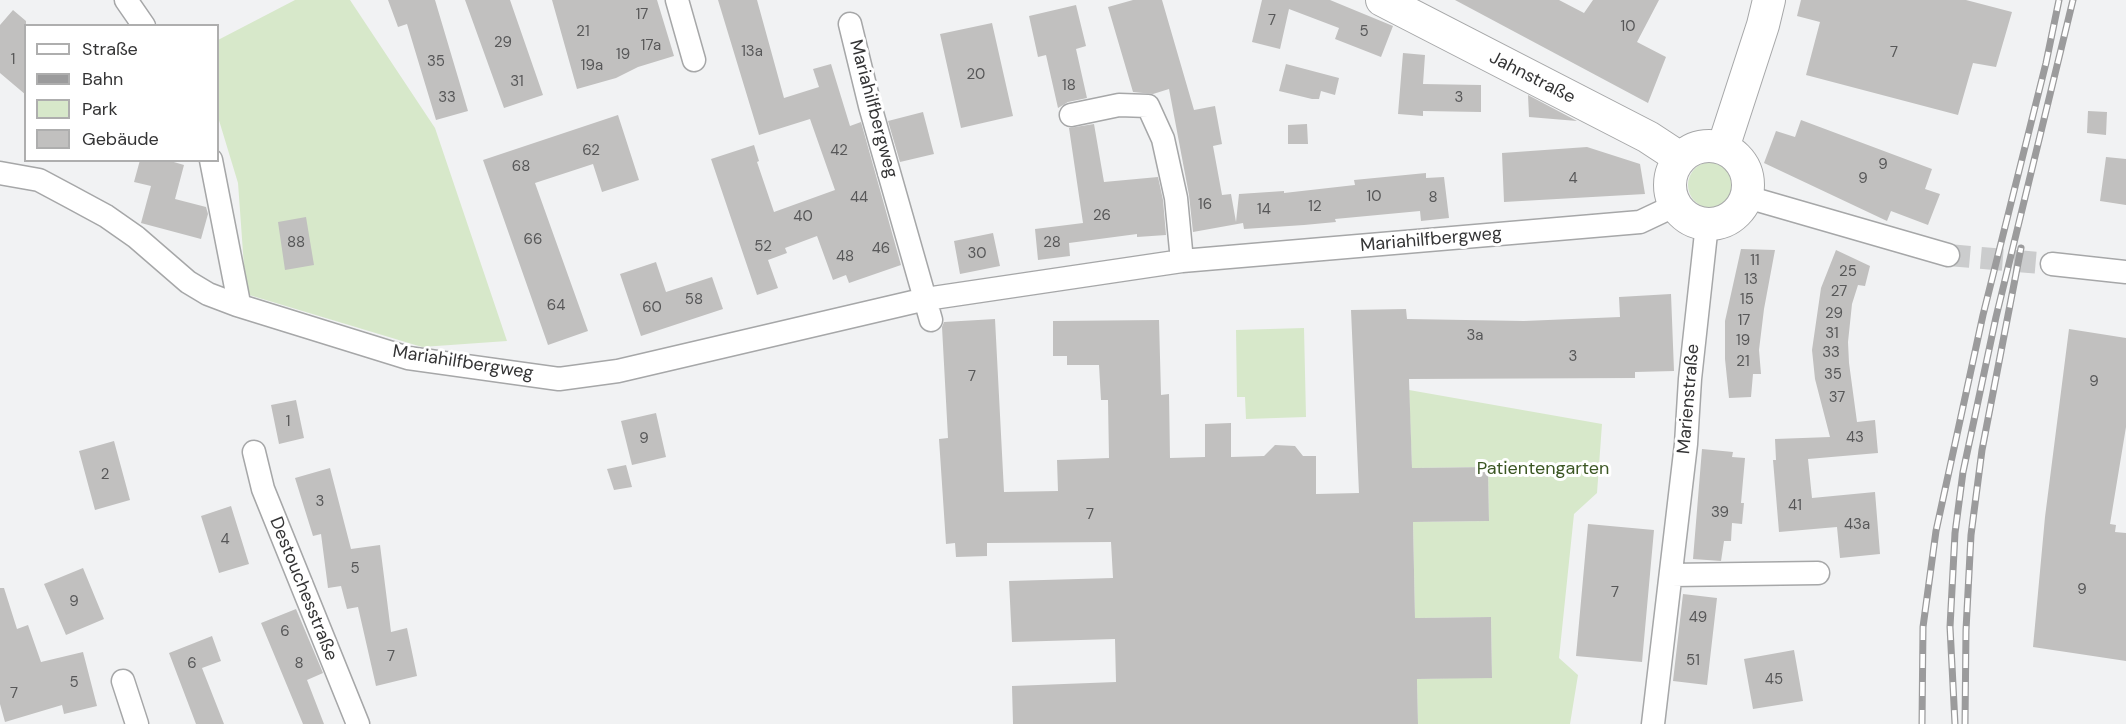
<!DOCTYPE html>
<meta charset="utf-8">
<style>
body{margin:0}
#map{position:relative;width:2126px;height:724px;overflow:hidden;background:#f1f2f3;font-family:"DM Sans",sans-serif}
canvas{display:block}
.legend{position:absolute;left:24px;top:24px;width:195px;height:138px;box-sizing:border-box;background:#fff;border:2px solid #aeaeae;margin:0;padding:8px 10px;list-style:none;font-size:18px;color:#343435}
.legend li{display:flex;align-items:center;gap:12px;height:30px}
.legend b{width:30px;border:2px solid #aeaeae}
</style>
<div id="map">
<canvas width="2126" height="724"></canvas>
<ul class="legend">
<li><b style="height:8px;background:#fff"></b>Straße</li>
<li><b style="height:8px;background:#9b9b9c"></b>Bahn</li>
<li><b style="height:16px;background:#d7e8ca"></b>Park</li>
<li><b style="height:16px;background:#c1c0bf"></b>Gebäude</li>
</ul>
</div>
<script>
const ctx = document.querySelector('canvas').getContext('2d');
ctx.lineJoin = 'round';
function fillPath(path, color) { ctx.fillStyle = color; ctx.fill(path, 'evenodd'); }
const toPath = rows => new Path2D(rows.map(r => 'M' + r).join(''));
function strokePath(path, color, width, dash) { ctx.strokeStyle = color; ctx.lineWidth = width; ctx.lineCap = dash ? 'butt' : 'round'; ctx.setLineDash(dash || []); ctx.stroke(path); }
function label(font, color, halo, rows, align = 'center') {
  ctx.font = font + ' "DM Sans",sans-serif'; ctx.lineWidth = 6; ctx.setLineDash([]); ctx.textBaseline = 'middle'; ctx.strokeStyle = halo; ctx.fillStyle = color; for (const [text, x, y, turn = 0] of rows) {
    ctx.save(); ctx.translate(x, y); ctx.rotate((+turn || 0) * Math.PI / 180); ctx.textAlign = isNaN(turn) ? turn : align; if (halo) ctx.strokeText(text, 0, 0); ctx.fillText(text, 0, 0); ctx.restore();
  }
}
fillPath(toPath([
 [295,0,350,0,435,128,507,341,422,347,246,294,238,183,218,117,218,40],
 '1688 185a23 23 0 1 1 46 0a23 23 0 1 1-46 0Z',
 [1304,328,1306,417,1246,419,1245,397,1237,397,1236,330],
 [1409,390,1602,424,1597,493,1574,514,1559,658,1578,675,1570,724,1418,724,1417,679,1492,677,1491,617,1415,618,1413,522,1489,521,1488,467,1412,468]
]), '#d7e8ca');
fillPath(toPath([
 [388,0,435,0,468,111,436,120,407,24,398,27],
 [465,0,510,0,543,95,504,108],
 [552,0,657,0,674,56,638,67,616,78,577,89],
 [718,0,757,0,784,98,819,87,813,69,831,64,850,126,861,122,901,265,849,283,846,275,833,280,817,236,785,248,787,253,768,260,778,288,757,295,711,159,754,145,759,161,757,162,774,212,835,190,810,119,759,135],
 [1133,0,1162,0,1194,110,1215,106,1222,144,1213,146,1222,195,1231,194,1236,222,1239,194,1284,191,1284,193,1355,185,1354,180,1426,173,1426,178,1444,177,1449,218,1421,221,1420,211,1335,219,1336,222,1304,225,1244,229,1243,223,1193,232,1189,195,1169,89,1153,94,1133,92,1108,7],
 [1262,0,1330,0,1393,26,1381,57,1335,39,1339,28,1289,9,1280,49,1252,42],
 [1455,0,1559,0,1584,13,1593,0,1659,0,1637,42,1666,57,1648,103],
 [1801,0,1966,0,2012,12,1996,67,1973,63,1958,115,1806,75,1820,22,1797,16],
 [1076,5,1086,46,1076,49,1087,98,1068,102,1058,108,1046,55,1038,57,1029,16],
 [13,10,26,21,26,95,0,73,0,25],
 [992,23,1013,116,961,128,940,34],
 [1403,53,1425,55,1423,84,1481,85,1481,112,1423,111,1423,116,1398,114],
 [1286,64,1339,78,1335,95,1321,91,1319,99,1312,99,1279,91],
 [1528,95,1577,121,1529,117],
 [2088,111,2107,112,2106,135,2087,133],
 [923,112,934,154,900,162,888,121],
 [618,115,639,180,602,192,593,164,535,183,588,331,548,345,483,160],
 [1801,120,1932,169,1925,189,1940,194,1928,225,1891,211,1887,221,1764,163,1776,131,1795,137],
 [1094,124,1104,182,1158,177,1163,200,1166,235,1137,237,1137,234,1069,243,1070,256,1038,260,1035,229,1083,223,1069,128],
 [1307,124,1308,144,1288,144,1288,125],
 [1587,147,1640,164,1645,194,1504,202,1502,153],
 [2106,157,2126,159,2126,205,2100,201],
 [140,160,167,160,184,165,175,199,206,207,208,214,201,239,141,223,151,186,134,182],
 [306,217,314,265,285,270,278,222],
 [993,233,1000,266,960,274,954,241],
 [1741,249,1775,250,1764,309,1759,350,1761,374,1753,374,1751,397,1729,398,1725,359,1725,321],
 [1836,250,1870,266,1865,286,1858,285,1852,304,1848,342,1849,363,1857,422,1875,420,1878,453,1808,459,1812,498,1875,492,1880,554,1840,558,1837,527,1779,532,1773,460,1776,460,1775,439,1830,437,1815,379,1812,350,1821,288],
 [656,262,666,292,712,277,723,309,641,336,620,274],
 [1671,294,1674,371,1635,372,1635,378,1409,379,1412,468,1488,467,1489,521,1413,522,1415,618,1491,617,1492,678,1417,679,1418,724,1013,724,1012,686,1116,682,1115,639,1012,642,1009,581,1113,578,1111,542,987,543,987,556,956,557,955,543,946,544,939,439,948,438,942,327,944,322,995,319,1004,492,1058,491,1057,460,1109,458,1108,400,1101,400,1099,365,1067,365,1067,356,1053,356,1053,321,1159,320,1161,395,1169,394,1170,458,1205,457,1205,424,1231,423,1231,457,1264,456,1275,445,1295,446,1303,456,1316,456,1316,494,1359,493,1351,310,1406,309,1407,319,1524,321,1620,317,1619,297],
 [2069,329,2126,338,2126,427,2110,524,2116,525,2115,532,2126,533,2126,661,2033,647,2045,517],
 [296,400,304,438,279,444,271,405],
 [656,413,666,457,632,465,621,421],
 [114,441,130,500,95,510,79,451],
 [1702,449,1733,452,1732,457,1745,458,1741,503,1744,503,1742,524,1732,523,1731,541,1724,541,1721,561,1693,559],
 [626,465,632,487,614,490,607,469],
 [330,468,351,549,380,545,391,632,407,628,417,676,376,686,358,607,347,609,341,586,328,588,321,534,313,536,295,478],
 [231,506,249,564,219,573,201,516],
 [1588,524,1654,530,1642,662,1576,656],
 [83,568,104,619,66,635,44,584],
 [0,588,4,588,17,629,28,625,41,662,83,652,97,706,64,714,62,705,5,722,0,704],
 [1683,594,1717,598,1707,685,1673,681],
 [296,609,323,673,307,680,324,724,303,724,261,623],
 [212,636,221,661,202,668,224,724,196,724,169,653],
 [1794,650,1803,701,1753,709,1744,659]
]), '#c1c0bf');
strokePath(toPath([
 [1948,255,2052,264]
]), '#cbcccd', 22, [22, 11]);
const street = toPath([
 [126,0,144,26],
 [677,0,694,60],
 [850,24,870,106,931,320],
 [1071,115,1119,105,1148,106,1163,139,1176,198,1182,261],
 [211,160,238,298,237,305],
 [0,173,39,180,69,196,106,216,136,237,188,282,208,294,237,305,408,358,559,379,618,371,926,299,1182,261,1640,222,1676,205],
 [1747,197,1948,255],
 [2052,264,2126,272],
 [254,452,263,489,358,724],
 [1671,575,1818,573],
 [123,681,137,724],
 [1653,724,1686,444,1690,379,1707,224]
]);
const secondary = toPath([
 [1382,0,1648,137,1680,158],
 '1670 185a39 39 0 1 1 78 0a39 39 0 1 1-78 0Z',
 [1723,148,1763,25,1769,0]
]);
strokePath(street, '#a6a7a8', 25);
strokePath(secondary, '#a6a7a8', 34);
strokePath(street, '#fff', 22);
strokePath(secondary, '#fff', 32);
const rail = toPath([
 [1922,724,1923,627,1936,531,1983,315,2046,63,2059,0],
 [1955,724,1950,627,1955,533,1963,472,1996,317,2073,0],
 [1965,724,1966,630,1971,535,1982,450,2021,248]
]);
strokePath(rail, '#9b9b9c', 7);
strokePath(rail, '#fff', 4.5, [14]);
label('15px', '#575758', null, [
 ["17",642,15],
 ["7",1272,21],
 ["10",1628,27],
 ["21",583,32],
 ["5",1364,32],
 ["29",503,43],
 ["17a",651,46],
 ["13a",752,52],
 ["7",1894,53],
 ["19",623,55],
 ["1",13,60],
 ["35",436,62],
 ["19a",592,66],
 ["20",976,75],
 ["31",517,82],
 ["18",1069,86],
 ["33",447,98],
 ["3",1459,98],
 ["62",591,151],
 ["42",839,151],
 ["9",1883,165],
 ["68",521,167],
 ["4",1573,179],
 ["9",1863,179],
 ["10",1374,197],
 ["44",859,198],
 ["8",1433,198],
 ["16",1205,205],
 ["12",1315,207],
 ["14",1264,210],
 ["26",1102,216],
 ["40",803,217],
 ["66",533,240],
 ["88",296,243],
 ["28",1052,243],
 ["52",763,247],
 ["46",881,249],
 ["30",977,254],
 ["48",845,257],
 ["11",1755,261],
 ["25",1848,272],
 ["13",1751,280],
 ["27",1839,292],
 ["58",694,300],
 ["15",1747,300],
 ["64",556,306],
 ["60",652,308],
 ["29",1834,314],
 ["17",1744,321],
 ["31",1832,334],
 ["3a",1475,336],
 ["19",1743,341],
 ["33",1831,353],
 ["3",1573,357],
 ["21",1743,362],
 ["35",1833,375],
 ["7",972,377],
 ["9",2094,382],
 ["37",1837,398],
 ["1",288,422],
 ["43",1855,438],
 ["9",644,439],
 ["2",105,475],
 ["3",320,502],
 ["41",1795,506],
 ["39",1720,513],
 ["7",1090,515],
 ["43a",1857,525],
 ["4",225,540],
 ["5",355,569],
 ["9",2082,590],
 ["7",1615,593],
 ["9",74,602],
 ["49",1698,618],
 ["6",285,632],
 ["7",391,657],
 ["51",1693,661],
 ["6",192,664],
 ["8",299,664],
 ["45",1774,680],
 ["5",74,683],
 ["7",14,694]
]);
label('18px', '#343435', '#fff', [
 ["Jahnstraße",1532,78,27],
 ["Mariahilfbergweg",873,109,75],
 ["Mariahilfbergweg",1431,240,-5],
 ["Mariahilfbergweg",463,363,9],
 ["Marienstraße",1689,399,-85],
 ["Destouchesstraße",303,589,68]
]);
label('18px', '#3b5623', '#fff', [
 ["Patientengarten",1543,469]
]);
</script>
